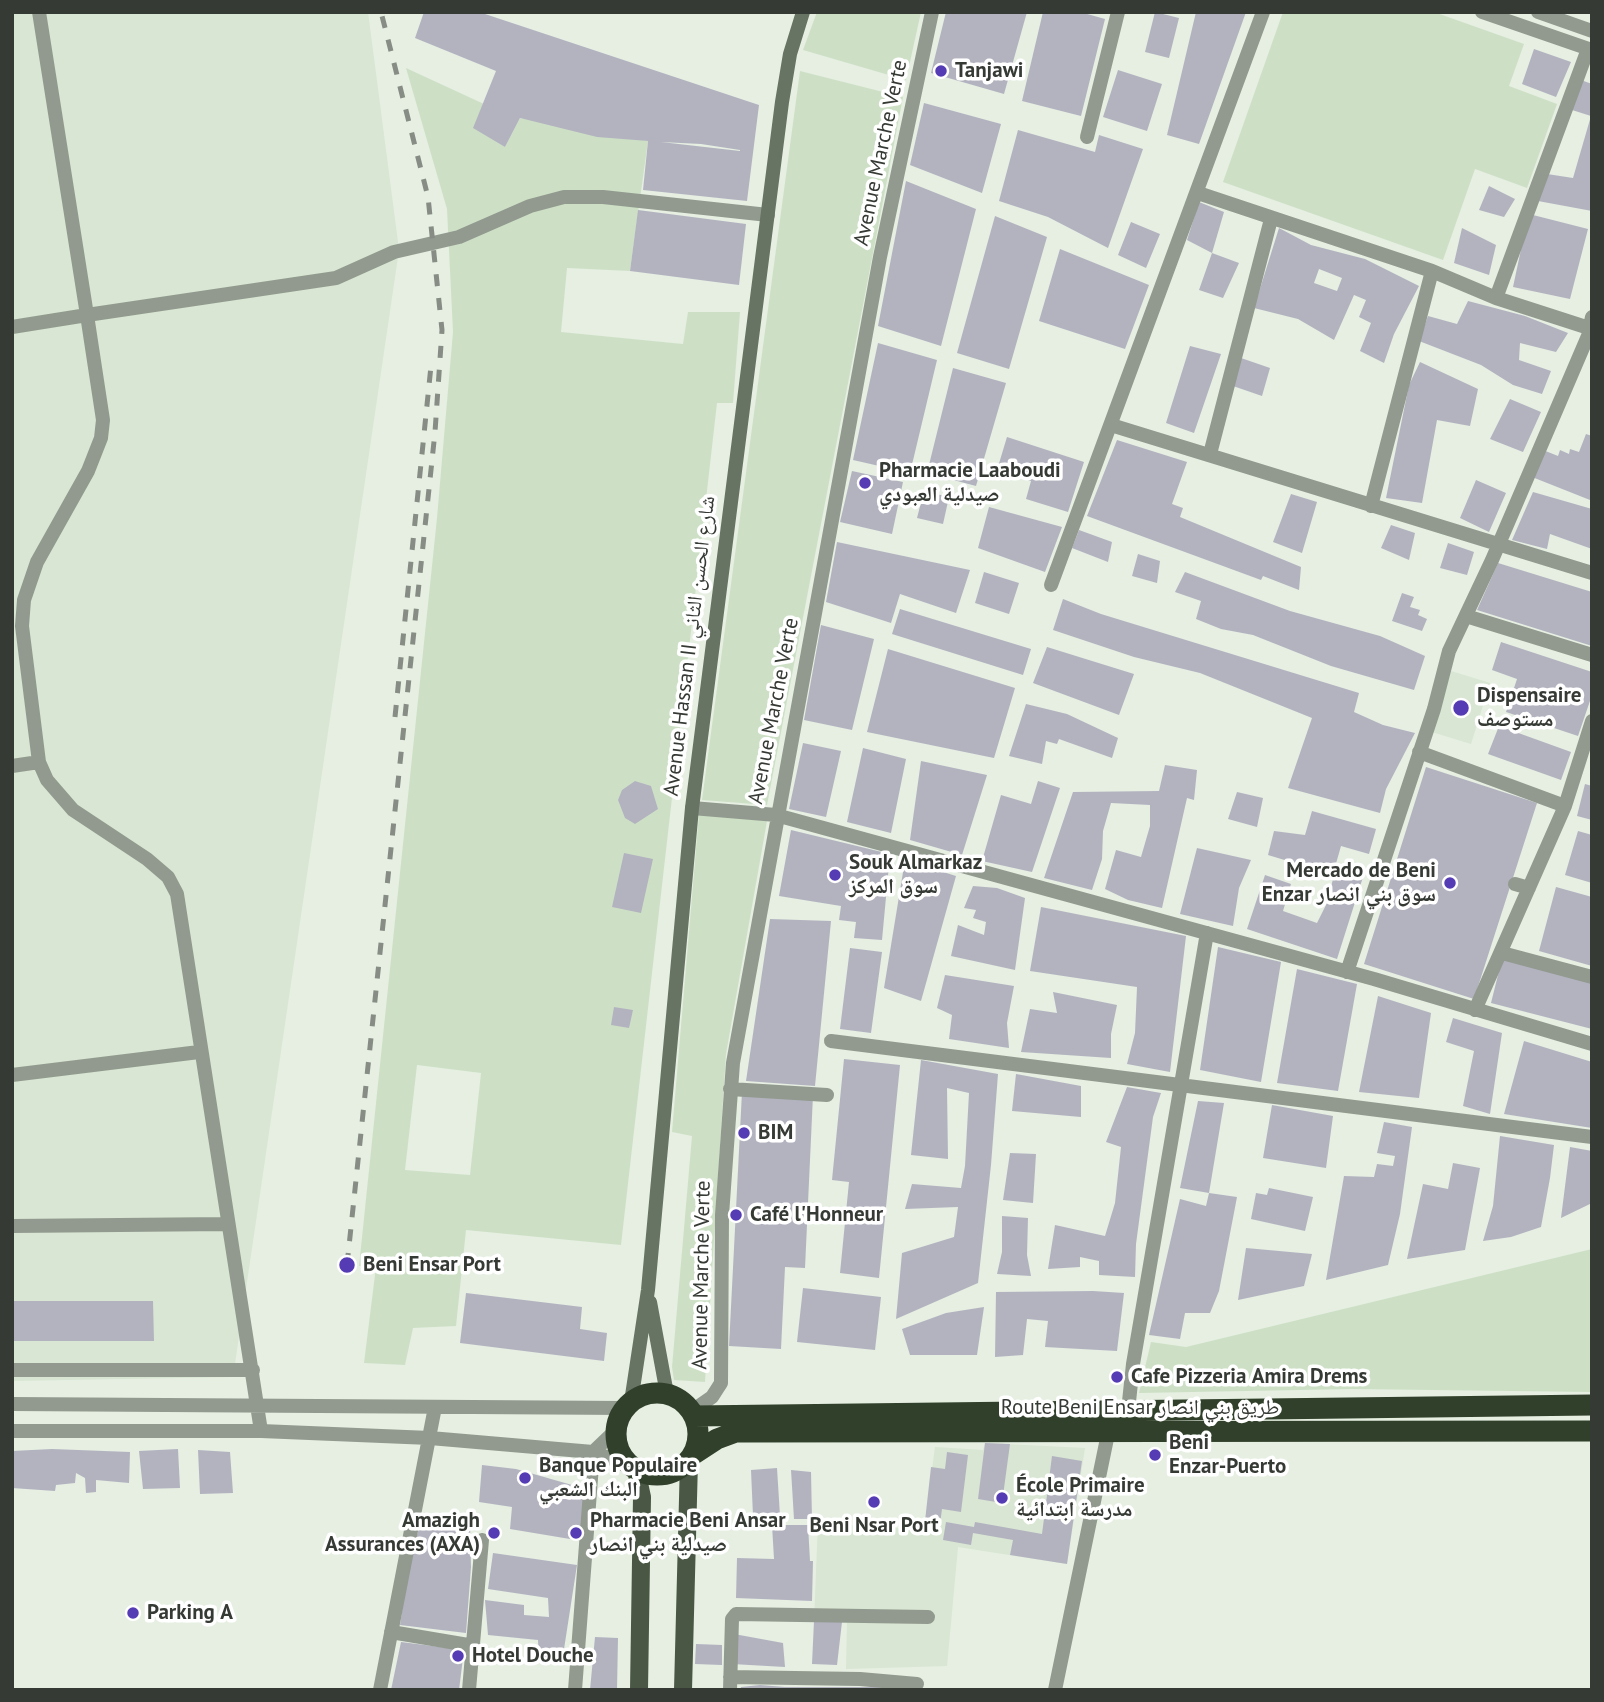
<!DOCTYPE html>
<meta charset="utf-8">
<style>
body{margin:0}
#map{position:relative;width:1604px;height:1702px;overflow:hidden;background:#e6efe2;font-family:"PT Sans",sans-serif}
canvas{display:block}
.frame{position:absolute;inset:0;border:14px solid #363a35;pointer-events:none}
</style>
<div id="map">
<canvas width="1604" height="1702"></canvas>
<div class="frame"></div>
</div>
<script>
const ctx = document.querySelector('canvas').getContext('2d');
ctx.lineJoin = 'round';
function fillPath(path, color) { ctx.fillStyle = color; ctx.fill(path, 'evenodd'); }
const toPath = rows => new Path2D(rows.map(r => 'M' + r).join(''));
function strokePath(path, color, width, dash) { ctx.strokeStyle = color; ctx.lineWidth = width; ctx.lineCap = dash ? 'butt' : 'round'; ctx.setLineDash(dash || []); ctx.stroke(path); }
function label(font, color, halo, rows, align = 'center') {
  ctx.font = font + ' "PT Sans","Noto Naskh Arabic",sans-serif'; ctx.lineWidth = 7; ctx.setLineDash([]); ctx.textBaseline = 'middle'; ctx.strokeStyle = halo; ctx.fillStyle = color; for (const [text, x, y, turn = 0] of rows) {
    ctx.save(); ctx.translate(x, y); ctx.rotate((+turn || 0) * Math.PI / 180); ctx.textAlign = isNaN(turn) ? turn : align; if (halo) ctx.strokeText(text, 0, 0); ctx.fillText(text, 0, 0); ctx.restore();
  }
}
fillPath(toPath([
 [12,12,368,12,399,250,233,1377,12,1381],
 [1451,671,1490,683,1471,744,1432,732],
 [985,1443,1085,1448,1067,1564,958,1547,947,1666,846,1669,847,1622,814,1621,818,1523,924,1530,935,1447,983,1450]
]), '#d9e6d3');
fillPath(toPath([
 [817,12,921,12,906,80,803,50],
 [1283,12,1434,12,1524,44,1509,86,1557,104,1527,188,1475,169,1443,260,1223,182],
 [406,68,484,104,505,147,520,118,648,141,630,271,567,268,561,332,683,344,688,312,740,312,733,403,717,403,621,1245,466,1230,456,1326,413,1328,405,1365,364,1363,376,1267,359,1266,437,518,453,332,447,209],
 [417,1065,481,1073,470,1175,405,1170],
 [800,71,903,97,767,805,702,800],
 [699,814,767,821,726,1054,705,1382,674,1380,672,1367,692,1136,672,1132],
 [1592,1249,1592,1392,1353,1389,1139,1393,1151,1342,1186,1347]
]), '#cde0c6');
fillPath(toPath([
 [424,12,479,12,759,105,747,201,643,190,648,141,597,137,520,118,505,147,473,128,496,71,415,38],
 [661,142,701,144,740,150,740,151],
 [946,12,1027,12,1004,94,931,73],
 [1043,12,1080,12,1105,19,1081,116,1022,101],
 [1155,12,1179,18,1169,58,1145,52],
 [1196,12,1246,12,1199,144,1167,135],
 [1534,49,1571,62,1556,97,1522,84],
 [1118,70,1162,84,1147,131,1103,117],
 [1581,80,1592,84,1592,211,1538,201,1547,174,1573,178,1591,116,1572,110],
 [924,103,1001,124,982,193,910,165],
 [1018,130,1095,152,1099,135,1143,149,1108,248,1048,217,999,201],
 [906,181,976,209,941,346,878,326],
 [1489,186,1515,199,1504,217,1479,210],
 [1199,202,1224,212,1212,253,1187,240],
 [638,210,746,224,739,285,630,271],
 [1533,215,1588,229,1570,299,1513,287,1523,240],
 [995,216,1047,237,1009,369,957,353],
 [1131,222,1160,234,1146,268,1118,255],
 [1279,228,1311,245,1365,259,1419,286,1394,334,1384,363,1360,351,1371,323,1359,317,1366,300,1354,295,1334,340,1298,319,1254,308],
 [1319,269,1342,278,1337,291,1314,283],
 [1462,228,1496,245,1489,275,1454,263],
 [1060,249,1149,285,1125,349,1039,321],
 [1212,253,1239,263,1223,298,1199,290],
 [1468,301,1525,316,1568,333,1556,352,1520,343,1519,360,1551,371,1542,394,1513,385,1481,365,1419,341,1428,316,1457,324],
 [878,343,937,360,910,473,853,460],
 [1190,346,1221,354,1194,433,1166,423],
 [1241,358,1270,368,1262,396,1233,386],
 [1420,362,1478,389,1470,426,1437,420,1422,503,1386,498,1409,385],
 [953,368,1006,383,976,486,927,473],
 [1510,399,1541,412,1523,452,1490,439],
 [1586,434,1592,436,1590,500,1532,477,1543,450,1558,456,1560,450,1569,454,1570,449,1579,452],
 [1007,437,1084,462,1068,512,1026,499,1031,481,997,470],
 [1117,440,1187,462,1172,504,1183,508,1180,517,1301,567,1299,590,1263,576,1261,580,1087,516],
 [852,471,903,482,892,534,840,522],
 [1476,480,1506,493,1489,532,1460,518],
 [924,491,949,497,943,524,917,518],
 [1533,492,1592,509,1592,549,1550,534,1547,549,1512,540],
 [1291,494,1317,502,1302,553,1273,542],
 [989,507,1062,527,1045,572,978,548],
 [1391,525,1415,533,1409,560,1381,548],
 [1079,530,1112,542,1108,562,1072,548],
 [837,542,970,570,956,613,900,594,891,623,826,602],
 [1448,543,1474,552,1467,575,1440,568],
 [1138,554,1160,561,1157,583,1132,576],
 [1498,563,1592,592,1592,646,1477,610],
 [984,572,1019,583,1009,614,975,603],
 [1185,572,1290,611,1380,636,1425,656,1414,690,1331,666,1253,635,1221,629,1196,619,1201,601,1175,592],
 [1402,593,1414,597,1410,607,1420,610,1418,615,1427,619,1422,631,1392,621],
 [1063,599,1101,614,1359,693,1354,712,1383,725,1415,733,1386,789,1380,813,1288,788,1312,718,1200,673,1134,657,1053,630],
 [900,609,1031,649,1023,675,892,634],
 [821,625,874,639,852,730,804,720],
 [1501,642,1592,672,1592,695,1578,736,1506,712,1517,679,1492,670],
 [1047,647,1134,674,1119,715,1033,683],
 [888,649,1015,688,994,758,867,732],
 [1026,704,1067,714,1118,738,1112,758,1059,739,1057,744,1046,741,1042,764,1009,756],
 [1499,726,1571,752,1561,780,1488,754],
 [803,743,841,751,826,817,789,809],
 [863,748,906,759,891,833,847,822],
 [921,761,987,775,962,855,910,840],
 [1165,765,1197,770,1194,800,1187,798,1162,908,1128,900,1105,889,1116,850,1141,857,1150,826,1150,805,1111,803,1103,831,1102,859,1092,890,1044,878,1073,792,1159,791],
 [1426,767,1537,803,1474,999,1364,964],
 [635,781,651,786,658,809,635,824,625,818,618,800,622,790],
 [1038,781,1060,788,1032,872,982,861,1001,795,1031,804],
 [1585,784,1592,786,1592,820,1577,816],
 [1237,792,1263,798,1257,827,1228,819],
 [1312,811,1376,829,1369,854,1341,846,1335,867,1363,877,1337,959,1247,929,1265,875,1291,884,1283,911,1317,923,1327,903,1334,875,1268,855,1274,831,1305,835],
 [791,830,890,854,882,940,854,938,856,922,839,920,841,906,779,896],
 [1578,831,1592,835,1592,883,1565,875],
 [1197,848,1251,860,1239,888,1233,926,1180,914],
 [624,853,653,859,641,913,612,907],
 [905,860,956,876,921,1001,884,988],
 [973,886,997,888,1025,898,1015,970,951,956,958,925,984,935,986,922,973,918,976,910,964,908],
 [1556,887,1592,897,1592,966,1539,951],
 [1041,907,1186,936,1170,1072,1127,1064,1135,1033,1137,987,1030,971],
 [770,919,831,921,815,1086,746,1081],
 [1218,947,1281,962,1261,1082,1200,1070],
 [850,948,882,952,871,1033,840,1029],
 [1502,959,1592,982,1592,1029,1491,1003],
 [1297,969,1357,984,1338,1091,1277,1083],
 [945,975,1014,986,1007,1023,1009,1048,949,1039,952,1015,937,1008],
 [1053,992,1117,1005,1111,1034,1111,1058,1021,1052,1030,1009,1057,1013],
 [1378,996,1431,1013,1419,1098,1359,1092],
 [614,1007,633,1010,629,1028,611,1025],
 [1453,1018,1502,1033,1490,1114,1463,1106,1474,1051,1446,1042],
 [1524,1041,1592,1062,1592,1128,1504,1114],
 [844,1059,900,1065,879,1278,840,1273,849,1182,832,1180],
 [921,1060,998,1074,991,1165,978,1283,896,1319,902,1253,954,1237,958,1207,905,1209,912,1184,961,1188,965,1166,969,1093,947,1088,948,1159,911,1155],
 [1016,1074,1081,1086,1081,1117,1012,1111],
 [1127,1087,1161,1093,1153,1117,1136,1244,1135,1277,1099,1275,1099,1261,1080,1257,1080,1267,1048,1269,1055,1225,1105,1236,1115,1203,1121,1147,1106,1142],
 [742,1092,813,1095,805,1268,785,1267,781,1349,729,1346],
 [1198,1101,1224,1103,1209,1193,1180,1188],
 [1272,1105,1333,1116,1326,1168,1263,1158],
 [1384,1122,1412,1127,1400,1214,1388,1265,1326,1280,1344,1176,1374,1177,1377,1164,1393,1166,1395,1156,1377,1153],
 [1500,1136,1554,1145,1550,1178,1541,1227,1511,1237,1483,1241,1493,1206],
 [1570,1147,1592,1151,1592,1203,1561,1218],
 [1010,1153,1036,1154,1033,1203,1003,1200],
 [1453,1163,1480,1168,1465,1250,1407,1259,1423,1184,1448,1189],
 [1269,1188,1313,1197,1305,1231,1251,1219,1256,1193,1267,1195],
 [1209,1193,1237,1197,1219,1291,1210,1313,1185,1313,1180,1339,1149,1335,1180,1199,1206,1206],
 [1002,1216,1028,1218,1027,1255,1031,1276,997,1274,1002,1252],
 [1246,1248,1312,1254,1304,1286,1238,1300],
 [803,1288,881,1297,875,1350,797,1342],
 [1093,1291,1124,1293,1117,1351,1045,1347,1048,1321,1027,1319,1023,1355,995,1357,996,1292],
 [466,1293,582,1307,580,1329,607,1333,604,1361,460,1343],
 [12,1301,153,1301,154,1341,12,1341],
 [984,1307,977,1355,910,1355,902,1329,946,1313],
 [985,1443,1010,1444,1002,1503,978,1499],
 [52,1449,130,1452,129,1483,96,1480,96,1492,86,1493,85,1478,76,1473,75,1483,56,1485,55,1491,12,1488,12,1451],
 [178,1449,180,1488,143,1489,139,1451],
 [198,1450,230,1452,233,1493,200,1494],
 [947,1452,968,1455,961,1512,942,1509,939,1532,924,1530,931,1467,945,1469],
 [1052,1456,1082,1461,1067,1564,1010,1555,1013,1540,973,1533,971,1545,943,1540,946,1522,974,1527,975,1522,1042,1534],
 [482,1465,516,1469,586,1489,582,1541,510,1529,512,1507,479,1502],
 [777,1468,780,1516,753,1516,751,1470],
 [791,1470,811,1472,812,1519,794,1519],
 [422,1518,470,1523,471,1567,466,1633,400,1625,410,1558],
 [772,1525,808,1525,810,1561,813,1561,812,1601,736,1598,737,1558,774,1559],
 [493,1553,577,1565,562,1662,539,1660,538,1640,488,1635,485,1600,524,1605,524,1615,549,1617,548,1598,488,1589],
 [814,1621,842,1622,837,1665,812,1664],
 [734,1634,783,1643,785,1667,732,1664],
 [595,1637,618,1638,617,1690,590,1690],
 [401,1642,464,1650,459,1690,391,1690],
 [696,1644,722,1645,722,1665,695,1664],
 [760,1685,785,1687,891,1687,890,1690,740,1690,741,1687]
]), '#b3b3c0');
strokePath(toPath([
 [1482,12,1592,50],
 [1538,12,1592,31],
 [1087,137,1118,12],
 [1198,193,1432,271,1496,298,1592,329],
 [1496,298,1588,49],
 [12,327,87,315,39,12],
 [1111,425,1592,573],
 [1210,454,1271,219],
 [1371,506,1432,271],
 [1051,585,1263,12],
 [1466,616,1592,655],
 [1419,752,1565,806,1592,721],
 [12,766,39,762],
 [692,808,776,815,1374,979,1592,1044],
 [1515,884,1529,888],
 [1502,953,1592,977],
 [1347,972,1434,709,1449,651,1492,560,1588,336,1592,317],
 [1475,1010,1565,806],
 [831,1041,1592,1137],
 [12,1075,199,1052],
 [730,1089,827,1095],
 [12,1226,227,1224],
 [12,1370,253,1370],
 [12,1404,625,1408],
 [692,1411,712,1397,721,1383,722,1215,733,1063,880,257,932,12],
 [1128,1411,1133,1364,1207,933],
 [12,1431,261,1431,430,1438,593,1452,631,1466],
 [261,1431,177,894,168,877,147,859,73,810,47,780,39,762,22,626,24,600,37,562,88,471,101,438,103,420,87,315,336,278,394,252,459,237,530,206,564,197,603,197,768,215],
 [391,1632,474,1646],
 [730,1677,860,1679,917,1684],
 [380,1690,435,1407],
 [469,1690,482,1540],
 [575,1690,593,1452,616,1430],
 [730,1690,732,1619,736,1614,928,1617],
 [1055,1690,1110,1424]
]), '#929a8f', 14);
strokePath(toPath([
 [650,1302,667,1394],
 [631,1402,648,1290,692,808,782,102,790,54,803,12]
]), '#677363', 14);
strokePath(toPath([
 [636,1470,642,1497,639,1690],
 [683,1690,689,1461]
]), '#495744', 18);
strokePath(toPath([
 '616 1434a41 41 0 1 1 82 0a41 41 0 1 1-82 0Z',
 [694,1416,1592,1405],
 [694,1454,717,1439,736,1432,1592,1431]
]), '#31402a', 21);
strokePath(toPath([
 [395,717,431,366],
 [347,1265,435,432,442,330,428,197,381,12]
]), '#878d85', 5, [12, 12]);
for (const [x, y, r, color] of [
 [941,71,7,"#563cb4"],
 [865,483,7,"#563cb4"],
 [1461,708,9,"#563cb4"],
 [835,875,7,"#563cb4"],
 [1450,883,7,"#563cb4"],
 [744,1133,7,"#563cb4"],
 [736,1215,7,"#563cb4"],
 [347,1265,9,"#563cb4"],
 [1117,1377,7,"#563cb4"],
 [1155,1455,7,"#563cb4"],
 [525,1478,7,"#563cb4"],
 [1002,1498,7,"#563cb4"],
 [874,1502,7,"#563cb4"],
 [494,1533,7,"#563cb4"],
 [576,1533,7,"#563cb4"],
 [133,1613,7,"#563cb4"],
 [458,1656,7,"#563cb4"]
]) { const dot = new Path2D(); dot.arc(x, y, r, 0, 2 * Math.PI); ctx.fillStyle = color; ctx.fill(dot); strokePath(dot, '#fff', 2.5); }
label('bold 21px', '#363a35', '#fff', [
 ["Tanjawi",955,71],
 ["Pharmacie Laaboudi",879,471],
 ["صيدلية العبودي",879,495],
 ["Dispensaire",1477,696],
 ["مستوصف",1477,720],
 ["Souk Almarkaz",849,863],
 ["سوق المركز",849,887],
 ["Mercado de Beni",1436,871,"right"],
 ["Enzar سوق بني انصار",1436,895,"right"],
 ["BIM",758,1133],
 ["Café l'Honneur",750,1215],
 ["Beni Ensar Port",363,1265],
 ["Cafe Pizzeria Amira Drems",1131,1377],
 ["Beni",1169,1443],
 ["Enzar-Puerto",1169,1467],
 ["Banque Populaire",539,1466],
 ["البنك الشعبي",539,1490],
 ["École Primaire",1016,1486],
 ["مدرسة ابتدائية",1016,1510],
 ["Amazigh",480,1521,"right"],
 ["Assurances (AXA)",480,1545,"right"],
 ["Pharmacie Beni Ansar",590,1521],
 ["صيدلية بني انصار",590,1545],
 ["Beni Nsar Port",874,1526,"center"],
 ["Parking A",147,1613],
 ["Hotel Douche",472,1656]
], 'left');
label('21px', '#363a35', '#fff', [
 ["Avenue Marche Verte",881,153,-78],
 ["Avenue Hassan II شارع الحسن الثاني",690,646,-83],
 ["Avenue Marche Verte",774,711,-79],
 ["Avenue Marche Verte",702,1275,-89],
 ["Route Beni Ensar طريق بني انصار",1140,1408]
]);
</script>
